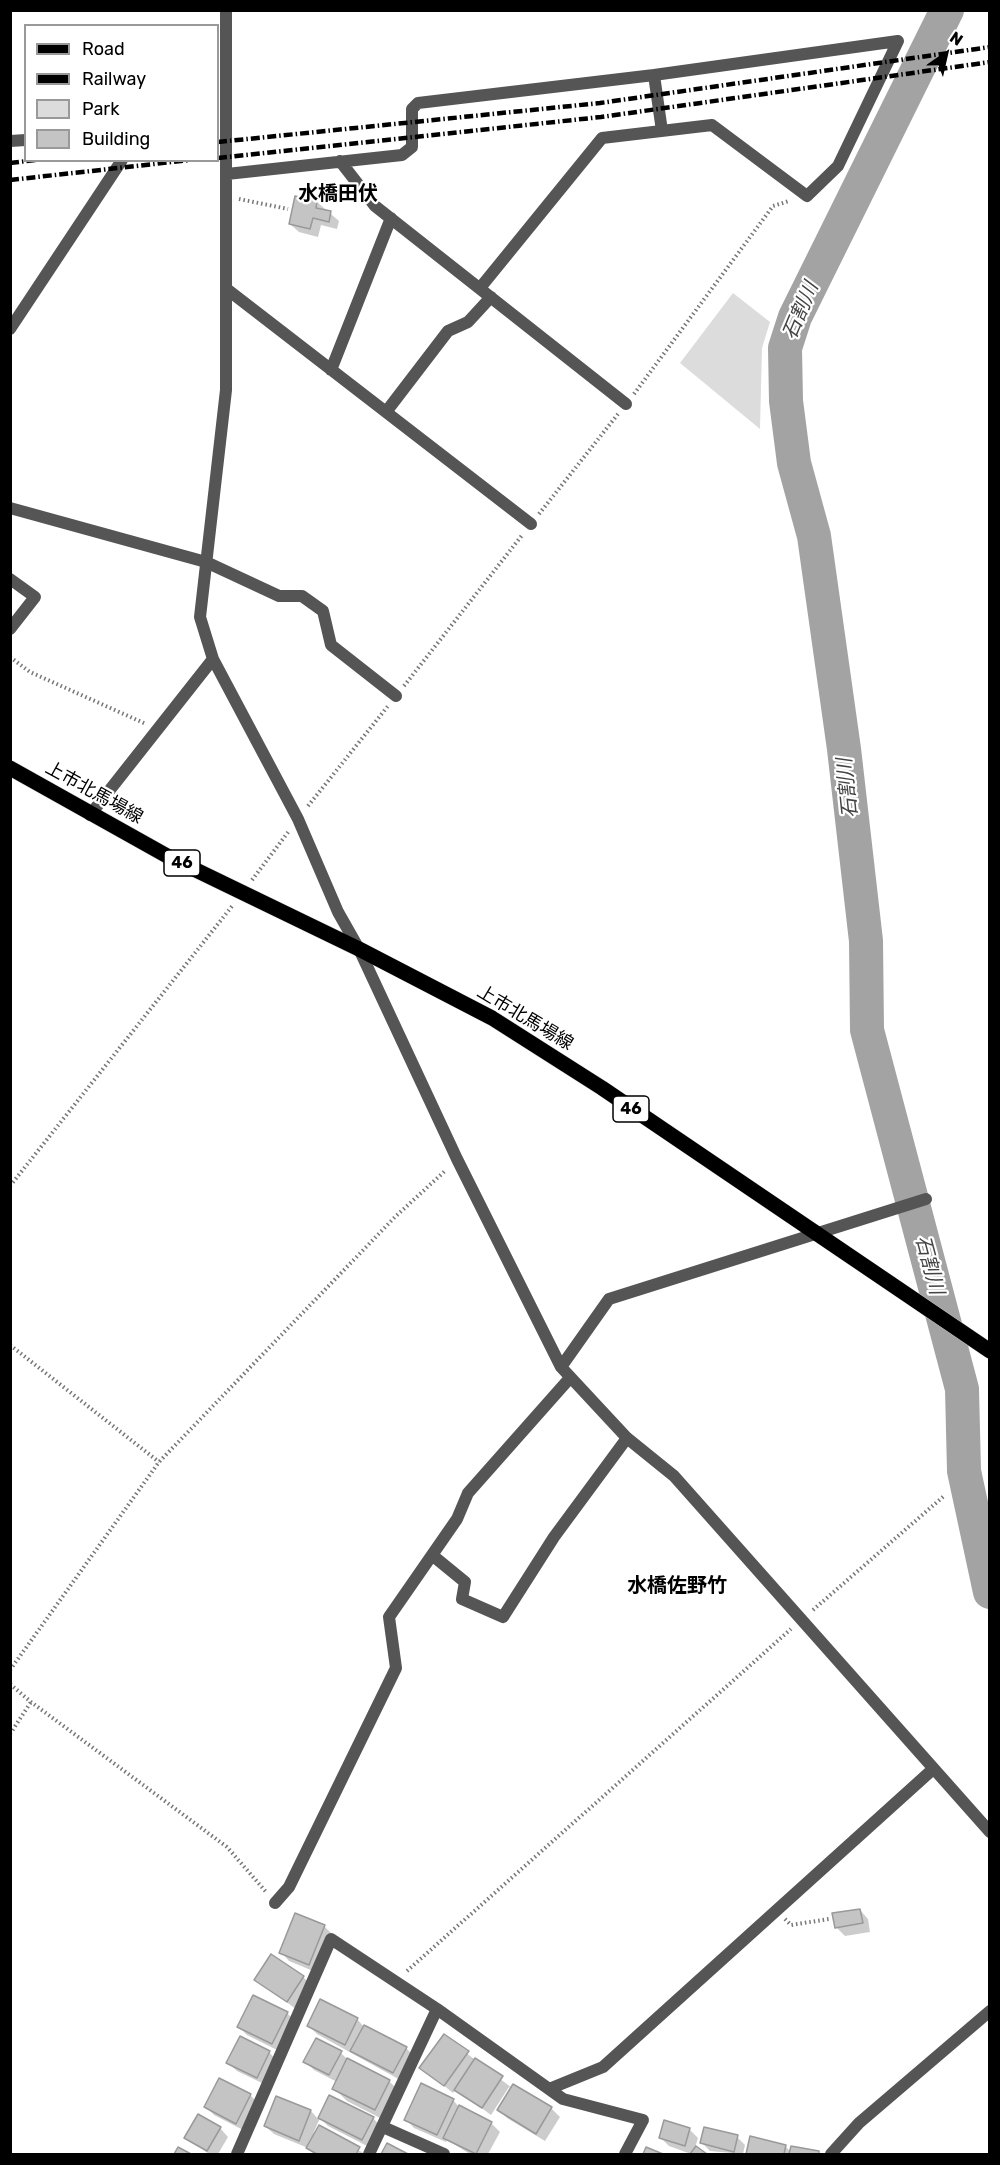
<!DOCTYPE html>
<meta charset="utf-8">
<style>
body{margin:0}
#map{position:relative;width:1000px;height:2165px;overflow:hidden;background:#fff;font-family:Rubik,sans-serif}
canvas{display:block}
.frame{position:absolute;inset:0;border:12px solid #000;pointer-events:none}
.legend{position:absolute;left:24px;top:24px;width:195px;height:138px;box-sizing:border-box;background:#fff;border:2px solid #999;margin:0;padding:8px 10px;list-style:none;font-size:18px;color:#000}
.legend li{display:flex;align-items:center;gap:12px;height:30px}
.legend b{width:30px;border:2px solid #999}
.north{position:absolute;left:916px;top:24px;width:60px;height:60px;-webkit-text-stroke:4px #fff;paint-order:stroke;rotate:34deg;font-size:16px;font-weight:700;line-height:24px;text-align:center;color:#000}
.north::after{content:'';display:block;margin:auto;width:21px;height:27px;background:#000;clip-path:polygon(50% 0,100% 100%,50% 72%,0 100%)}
</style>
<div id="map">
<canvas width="1000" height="2165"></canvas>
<div class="frame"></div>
<ul class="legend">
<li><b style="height:8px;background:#000"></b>Road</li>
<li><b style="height:8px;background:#000"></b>Railway</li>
<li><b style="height:16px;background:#dcdcdc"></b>Park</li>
<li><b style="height:16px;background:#c4c4c4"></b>Building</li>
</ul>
<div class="north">N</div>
</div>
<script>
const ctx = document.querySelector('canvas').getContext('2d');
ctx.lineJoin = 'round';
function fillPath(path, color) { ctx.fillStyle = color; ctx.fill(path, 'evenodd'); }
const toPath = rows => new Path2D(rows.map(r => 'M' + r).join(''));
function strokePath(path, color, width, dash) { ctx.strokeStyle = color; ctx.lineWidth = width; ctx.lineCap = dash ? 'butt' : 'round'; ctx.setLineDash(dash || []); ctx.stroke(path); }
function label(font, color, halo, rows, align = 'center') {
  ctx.font = font + ' Rubik,"Noto Sans JP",sans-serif'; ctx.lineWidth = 4.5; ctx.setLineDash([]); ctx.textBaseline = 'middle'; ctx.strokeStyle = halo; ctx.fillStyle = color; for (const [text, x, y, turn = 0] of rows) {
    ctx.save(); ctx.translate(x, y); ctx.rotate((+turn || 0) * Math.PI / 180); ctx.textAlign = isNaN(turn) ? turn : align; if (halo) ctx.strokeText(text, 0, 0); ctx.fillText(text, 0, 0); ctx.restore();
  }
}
fillPath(toPath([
 [733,293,770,322,762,348,760,429,680,363]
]), '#dcdcdc');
fillPath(toPath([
 [317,202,339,221,337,229,321,225,318,237,299,232,290,224],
 [860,1910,868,1919,870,1932,845,1936,836,1927],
 [296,1915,325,1927,333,1935,318,1973,289,1961,281,1952],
 [303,1977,311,1985,296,2009,256,1980],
 [254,1997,287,2013,296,2022,281,2052,247,2035,239,2027],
 [357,2019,364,2027,406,2048,414,2056,402,2081,317,2034,309,2026],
 [444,2036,512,2088,513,2086,551,2108,560,2117,545,2141,507,2118,499,2110,512,2089,509,2087,491,2115,456,2089,453,2093,421,2067],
 [269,2052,277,2061,266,2085,237,2071,228,2063],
 [341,2053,349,2061,389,2081,402,2094,388,2122,347,2101,334,2088,337,2082,314,2070,305,2061],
 [219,2080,251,2096,259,2104,245,2131,214,2115,206,2107],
 [330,2097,373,2118,381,2127,371,2148,328,2126,320,2118,313,2134,319,2127,365,2154,314,2154,308,2148,274,2134,265,2126,311,2111,318,2119],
 [453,2100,460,2108,491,2123,500,2132,488,2154,470,2154,447,2140,446,2142,414,2128,406,2119],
 [220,2128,228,2137,218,2154,209,2154,186,2137],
 [690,2130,698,2138,695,2148,705,2154,691,2154,669,2146,660,2137],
 [737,2137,745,2145,743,2154,710,2151,702,2143],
 [752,2138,785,2146,791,2152,820,2154,748,2154]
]), '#0003');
strokePath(toPath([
 [947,10,795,317,785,348,786,401,794,463,814,536,844,749,866,941,867,1030,962,1389,964,1471,990,1592]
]), '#a3a3a3', 34);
const building = toPath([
 [295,196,317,201,316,208,331,211,329,222,313,218,310,229,289,224,295,196],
 [860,1909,863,1923,835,1928,832,1913,860,1909],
 [295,1913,325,1925,309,1965,279,1953,295,1913],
 [271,1954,304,1976,287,2002,254,1980,271,1954],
 [253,1995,288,2012,272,2044,237,2027,253,1995],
 [320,1999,358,2018,345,2045,307,2026,320,1999],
 [364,2025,407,2047,393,2073,350,2051,364,2025],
 [444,2034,469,2051,444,2086,419,2068,444,2034],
 [240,2036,270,2051,257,2078,226,2063,240,2036],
 [316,2038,342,2051,329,2075,303,2062,316,2038],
 [347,2058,390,2080,375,2110,332,2089,347,2058],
 [475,2058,503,2076,482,2108,454,2090,475,2058],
 [219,2078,251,2094,236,2124,204,2107,219,2078],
 [421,2083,454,2099,437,2135,404,2120,421,2083],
 [513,2084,552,2107,536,2134,497,2110,513,2084],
 [329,2095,374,2117,362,2140,318,2118,329,2095],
 [276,2096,311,2110,299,2141,264,2126,276,2096],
 [459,2105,492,2122,476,2154,443,2138,459,2105],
 [198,2114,221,2127,207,2151,184,2138,198,2114],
 [664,2120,690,2128,685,2146,659,2138,664,2120],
 [319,2125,360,2147,356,2154,317,2154,306,2148,319,2125],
 [704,2127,738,2135,734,2152,700,2143,704,2127],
 [750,2136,786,2145,784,2154,746,2154,750,2136],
 [387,2143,408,2154,381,2154,387,2143],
 [696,2146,707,2154,690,2154,696,2146],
 [791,2146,819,2151,819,2154,789,2154,791,2146],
 [178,2147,191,2154,174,2154,178,2147],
 [646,2147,663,2154,643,2154,646,2147]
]);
fillPath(building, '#c4c4c4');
strokePath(building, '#999', 1.5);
const primary = toPath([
 [10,768,169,857,359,949,492,1018,602,1088,990,1351]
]);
strokePath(primary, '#dbdbdb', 16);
strokePath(toPath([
 [239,199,288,209],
 [634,394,773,206,789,201],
 [539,514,618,414],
 [10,657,30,672,146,724],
 [404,686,523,534],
 [308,806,388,706],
 [252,880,289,831],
 [10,1186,233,905],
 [10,1345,159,1462],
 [813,1610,944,1496],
 [10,1670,159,1462,395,1217,446,1170],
 [10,1684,31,1702,227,1847,267,1893],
 [10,1734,31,1702],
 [785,1919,791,1925,829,1919],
 [407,1971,791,1629]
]), '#777', 4, [1.5, 3]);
strokePath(toPath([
 [226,10,226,390,200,617,213,659,298,819,338,912,359,949,457,1159,561,1367,627,1438,674,1476,990,1832],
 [654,75,662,131],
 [10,141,26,140],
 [340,161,375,206,626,404],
 [227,174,402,155,412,147,412,109,418,103,654,75,898,41,838,166,807,196,712,125,602,138,480,288],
 [228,290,531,524],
 [10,329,122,160],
 [331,370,391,218],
 [386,412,448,331,468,322,491,297],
 [10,508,206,562,279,596,302,596,323,611,331,645,396,696],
 [10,579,35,597,10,629],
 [90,815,213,659],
 [561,1367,609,1299,926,1199],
 [432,1555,465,1582,462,1599,503,1617,554,1537,627,1438],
 [275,1903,289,1887,396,1668,389,1617,457,1519,468,1493,569,1379],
 [549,2089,603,2067,932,1770],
 [383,2127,444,2154],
 [237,2154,331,1939,437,2009,563,2099,643,2120,625,2154],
 [369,2154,437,2009],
 [831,2154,859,2123,990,2011]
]), '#555', 12);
strokePath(primary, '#000', 15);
strokePath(toPath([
 [218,142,600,103,990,47],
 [218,158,601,117,990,62],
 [10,163,36,160],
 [10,180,190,160]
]), '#000', 4.5, [9, 3, 1.5, 3]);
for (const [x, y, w] of [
 [182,863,36],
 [631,1109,36]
]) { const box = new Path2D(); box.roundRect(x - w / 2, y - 13, w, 26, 4.5); ctx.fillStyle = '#fff'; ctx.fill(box); strokePath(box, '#000', 1.5); }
label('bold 16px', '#000', null, [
 ["46",182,863],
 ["46",631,1109]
]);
label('18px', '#000', '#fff', [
 ["上市北馬場線",94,793,29],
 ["上市北馬場線",525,1018,31]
]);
label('bold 20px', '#000', '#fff', [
 ["水橋田伏",338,194],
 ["水橋佐野竹",677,1586]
]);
label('italic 20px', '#444', '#fff', [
 ["石割川",801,311,-67],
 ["石割川",848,788,-96],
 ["石割川",929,1265,75]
]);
</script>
